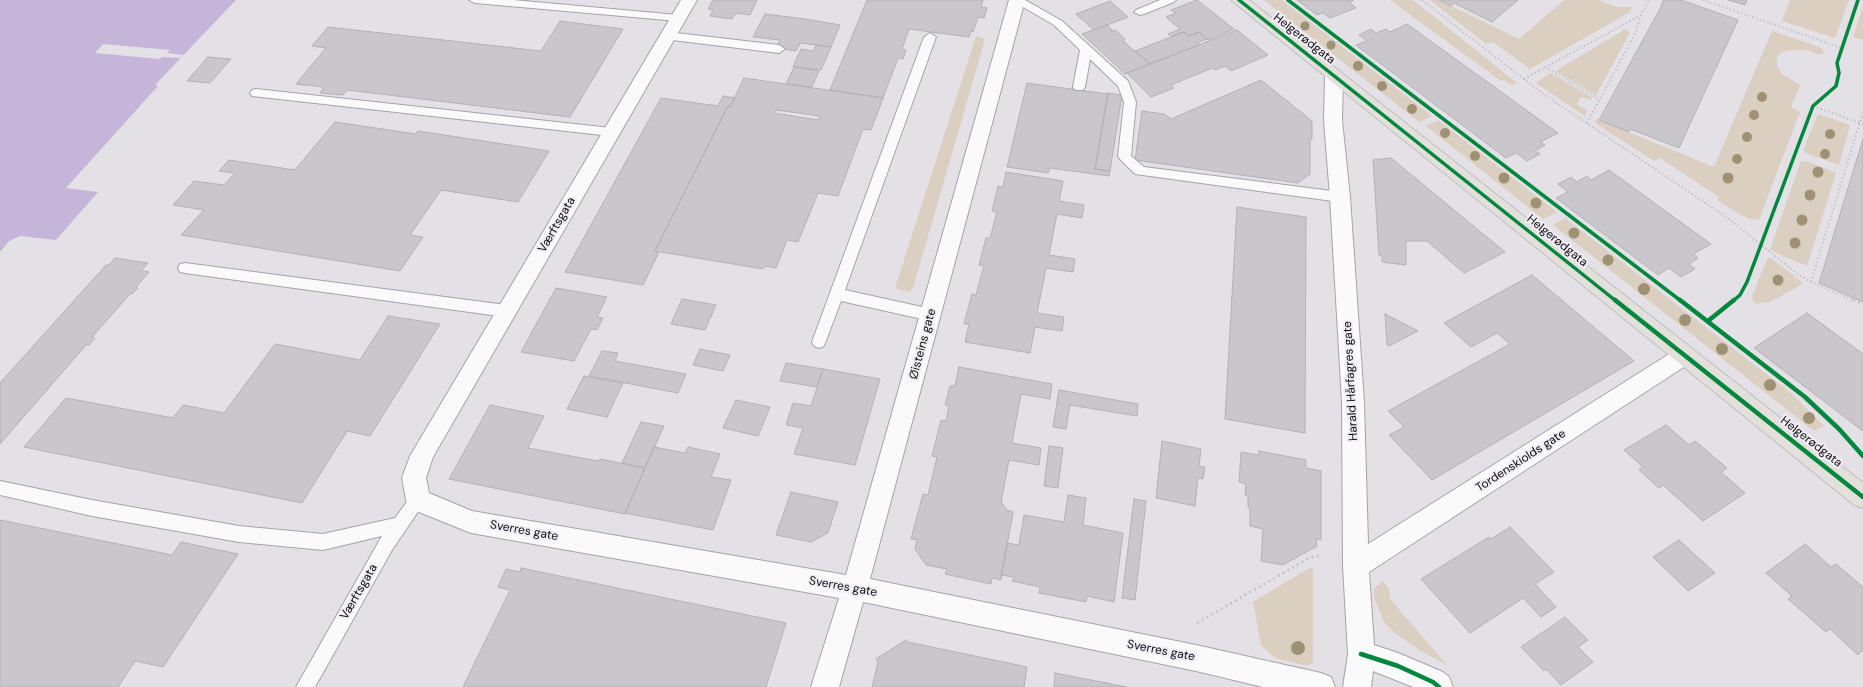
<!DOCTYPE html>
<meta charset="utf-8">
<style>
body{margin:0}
canvas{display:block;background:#e3e1e6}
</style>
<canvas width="1863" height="687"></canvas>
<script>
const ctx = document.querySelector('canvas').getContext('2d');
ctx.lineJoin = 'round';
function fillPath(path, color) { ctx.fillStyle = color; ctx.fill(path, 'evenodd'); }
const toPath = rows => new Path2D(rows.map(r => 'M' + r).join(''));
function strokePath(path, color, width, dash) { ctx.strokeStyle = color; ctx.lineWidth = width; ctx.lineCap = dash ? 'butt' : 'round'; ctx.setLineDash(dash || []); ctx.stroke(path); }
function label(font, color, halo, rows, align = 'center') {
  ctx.font = font + ' "DM Sans",sans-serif'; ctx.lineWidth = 4; ctx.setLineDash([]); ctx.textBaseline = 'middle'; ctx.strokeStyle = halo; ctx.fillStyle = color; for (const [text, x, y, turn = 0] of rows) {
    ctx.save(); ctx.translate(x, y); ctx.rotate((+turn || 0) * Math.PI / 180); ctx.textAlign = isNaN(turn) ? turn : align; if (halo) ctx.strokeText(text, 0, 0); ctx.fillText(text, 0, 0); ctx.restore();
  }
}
fillPath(toPath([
 [1264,0,1282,0,1432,116,1419,122],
 [1390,0,1413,0,1517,83,1511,85,1504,80,1501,81],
 [1430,0,1439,0,1519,39,1564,0,1598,0,1617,7,1632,7,1630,12,1530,69,1493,42,1486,44],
 [1790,0,1849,0,1835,38,1782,21],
 [1863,6,1863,40,1853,37],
 [1624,30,1628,30,1630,33,1596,95,1555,71],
 [1772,31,1814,45,1821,48,1824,51,1822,54,1817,54,1807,50,1791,50,1781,52,1777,57,1777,66,1782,74,1800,85,1791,107,1800,112,1759,220,1750,219,1737,213,1717,200,1719,197,1660,158,1654,161,1595,123,1596,119,1599,120,1714,167],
 [976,36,985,39,982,50,913,288,909,292,904,291,895,288],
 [1551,73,1593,98,1591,100,1581,97,1577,105,1587,110,1585,116,1537,84,1537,82],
 [1818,114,1850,125,1839,165,1806,153,1803,150],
 [1438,120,1557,212,1543,219,1426,126],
 [1801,161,1806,161,1836,173,1807,266,1774,252,1770,249],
 [1565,218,1792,394,1824,426,1814,431,1553,225],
 [1771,258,1802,282,1801,285,1768,303,1762,302,1757,304,1753,301,1752,296,1767,259],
 [1313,566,1313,663,1309,665,1304,665,1275,658,1261,645,1253,602],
 [1382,581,1389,588,1390,599,1447,665,1421,651,1395,633,1384,622,1374,598,1374,589]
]), '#dacfc1');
fillPath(toPath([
 [0,0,236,0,155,85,158,86,66,188,98,192,56,240,20,236,9,241,0,252]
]), '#c5b6d9');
fillPath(toPath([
 [103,44,170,50,167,53,184,55,180,58,162,57,160,59,95,53]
]), '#e3e1e6');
const building = toPath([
 [713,0,757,0,750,15,736,13,732,19,710,16,713,10,708,9,713,0],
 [867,0,983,0,981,7,987,8,984,18,978,17,973,32,971,31,969,37,909,29,902,49,906,50,903,59,898,58,883,98,830,90,867,0],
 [1197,0,1234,29,1208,40,1199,32,1189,36,1184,32,1171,36,1168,34,1180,29,1166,17,1176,13,1171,10,1197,0],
 [1297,0,1354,0,1349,2,1356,8,1330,18,1323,13,1317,15,1297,0],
 [1439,0,1518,0,1492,22,1454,3,1451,6,1439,0],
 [1664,0,1681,0,1738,20,1679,148,1630,129,1629,132,1599,120,1662,5,1661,5,1664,0],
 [1728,0,1747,0,1745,5,1728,0],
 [1110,1,1128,17,1094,30,1076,14,1110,1],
 [765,14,805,19,840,25,831,47,800,43,796,51,776,48,780,40,753,37,765,14],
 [560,21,623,29,570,117,347,90,343,95,320,93,324,87,296,84,326,48,312,46,328,27,541,51,560,21],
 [1407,24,1558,133,1540,142,1545,145,1535,151,1540,154,1527,161,1516,153,1506,158,1356,45,1367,41,1359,35,1371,29,1376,33,1386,29,1390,32,1407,24],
 [1107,25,1112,30,1111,31,1115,30,1125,39,1123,40,1125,42,1123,42,1127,44,1132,49,1131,49,1135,51,1150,64,1125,74,1082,34,1107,25],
 [1237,30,1268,55,1231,71,1225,66,1215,70,1212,68,1171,85,1174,88,1151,97,1127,73,1237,30],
 [1184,32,1189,36,1199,32,1207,39,1197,43,1199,45,1150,64,1135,51,1184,32],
 [816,45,831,47,821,70,793,67,801,49,813,51,816,45],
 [208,57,231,59,210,83,187,81,208,57],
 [794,67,819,71,812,87,786,84,794,67],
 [744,78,883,98,871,130,863,129,838,196,818,193,798,242,787,240,776,268,765,266,763,269,655,251,728,106,730,107,744,78],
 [776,110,820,116,818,120,774,113,776,110],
 [1261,80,1312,121,1312,139,1310,139,1310,174,1298,183,1135,160,1142,111,1164,114,1171,119,1261,80],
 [1027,83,1108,94,1095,169,1110,171,1109,176,1050,168,1048,173,1007,167,1027,83],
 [1108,93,1122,95,1110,171,1095,169,1108,93],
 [723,96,735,98,730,107,728,106,655,251,659,252,643,285,565,272,661,98,718,106,723,96],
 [335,122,416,134,418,131,549,151,518,202,441,190,410,235,423,237,400,271,181,235,204,210,173,205,194,181,224,185,235,173,219,171,229,160,295,170,335,122],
 [1863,139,1863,302,1819,283,1863,139],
 [1391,158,1505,252,1464,273,1427,241,1406,241,1406,265,1382,262,1382,256,1379,255,1373,160,1391,158],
 [1609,170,1711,244,1693,254,1698,258,1689,264,1695,269,1681,277,1669,268,1658,275,1556,198,1568,192,1558,184,1571,177,1577,182,1587,176,1591,180,1609,170],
 [1006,172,1063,181,1059,201,1084,205,1082,218,1057,214,1049,255,1075,259,1073,272,1046,268,1037,313,1064,317,1062,331,1035,327,1030,353,965,342,969,324,964,324,972,294,976,295,984,266,979,265,986,238,990,238,997,212,992,211,998,186,1003,187,1006,172],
 [1237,207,1306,217,1305,433,1225,419,1237,207],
 [115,258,148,263,141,271,149,272,136,287,138,288,132,294,130,294,92,337,95,338,89,345,86,345,0,444,0,383,106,265,109,265,115,258],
 [1532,275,1634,361,1432,480,1389,435,1404,427,1388,411,1510,344,1497,333,1471,347,1444,323,1532,275],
 [556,288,607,297,597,317,603,318,597,330,591,329,574,361,521,352,556,288],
 [682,299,716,305,705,330,671,324,682,299],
 [1807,313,1863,354,1863,431,1754,348,1807,313],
 [1385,314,1418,331,1389,346,1387,345,1385,314],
 [388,316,440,324,370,436,347,431,302,503,24,447,66,398,173,418,183,405,224,413,275,344,360,360,388,316],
 [700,349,730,355,723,371,693,365,700,349],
 [602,351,618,353,615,361,686,374,678,393,589,376,602,351],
 [786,363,823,369,817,387,780,381,786,363],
 [959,367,1052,384,1050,399,1021,394,1012,443,1041,448,1039,465,1009,460,1001,502,1007,510,1013,512,1001,580,992,578,991,584,945,574,947,569,926,565,915,549,917,540,911,539,923,494,928,495,937,457,932,456,941,420,946,421,949,406,945,405,950,386,955,386,959,367],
 [823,369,880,379,855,465,794,454,803,428,786,425,793,403,811,406,823,369],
 [584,376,623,383,607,417,567,409,584,376],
 [1059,390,1138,404,1137,416,1070,405,1066,429,1053,427,1059,390],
 [736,400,770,407,758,436,723,428,736,400],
 [490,405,544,416,528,448,598,461,600,459,645,468,625,514,449,479,490,405],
 [641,422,664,426,645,468,622,463,641,422],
 [1666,425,1689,445,1695,441,1727,468,1721,472,1745,493,1703,521,1663,485,1659,488,1639,470,1643,467,1624,450,1666,425],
 [1162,441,1201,449,1199,466,1205,467,1203,479,1198,478,1195,506,1156,498,1162,441],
 [1049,446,1063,448,1058,488,1044,486,1049,446],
 [654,447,685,453,688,447,720,454,711,477,731,480,713,530,625,513,654,447],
 [1259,451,1306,460,1306,468,1321,471,1321,540,1316,539,1317,546,1283,565,1261,561,1263,529,1250,526,1250,508,1248,507,1248,496,1245,495,1246,484,1239,482,1241,452,1259,455,1259,451],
 [791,492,838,502,828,533,811,542,776,535,791,492],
 [1068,495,1086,498,1083,525,1123,533,1114,602,1087,596,1086,602,1039,593,1040,587,1012,581,1014,577,1001,575,1007,543,1019,545,1024,515,1064,522,1068,495],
 [1134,499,1146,501,1135,600,1122,598,1134,499],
 [0,520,172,555,181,542,238,554,163,667,135,661,118,687,0,687,0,520],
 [1510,527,1554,572,1535,584,1556,607,1541,617,1523,598,1470,633,1421,579,1489,537,1491,539,1510,527],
 [1679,540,1715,573,1688,591,1653,557,1679,540],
 [1805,544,1831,567,1836,564,1863,587,1863,650,1858,655,1830,629,1826,632,1788,599,1792,596,1766,573,1805,544],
 [521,568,786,623,766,687,463,687,510,590,498,587,506,569,520,572,521,568],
 [1565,617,1588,640,1578,647,1593,662,1561,685,1546,669,1544,671,1521,647,1565,617],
 [906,640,908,642,1027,667,1024,687,872,687,878,662,876,659,906,640],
 [1055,673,1127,687,1054,687,1055,673]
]);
fillPath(building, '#c9c7cb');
strokePath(building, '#b2b1b4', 1);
const service = toPath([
 [469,0,513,0,678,15,684,18,678,21,475,3,469,0],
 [1011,0,1025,0,1062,21,1128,81,1136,102,1131,156,1144,167,1340,192,1345,194,1347,197,1345,200,1340,202,1135,174,1118,157,1124,102,1118,86,1090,59,1085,87,1083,90,1075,90,1073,87,1080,50,1054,25,1011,0],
 [1160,0,1176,0,1174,2,1144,14,1140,15,1134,12,1136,10,1160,0],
 [668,32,779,45,785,49,779,53,664,39,662,36,668,32],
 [930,33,936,37,845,290,931,309,936,311,938,315,936,319,931,321,841,301,824,346,819,348,814,346,812,342,924,37,930,33],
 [256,89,611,128,615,129,617,132,615,135,611,136,252,96,250,93,252,90,256,89],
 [185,263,506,305,511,307,513,311,511,315,506,317,185,273,180,272,178,268,180,264,185,263],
 [0,481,92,500,239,526,323,534,395,518,412,495,418,493,424,495,426,500,392,550,315,687,296,687,382,536,323,550,239,542,92,516,0,495,0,481]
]);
const minor = toPath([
 [681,0,697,0,433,457,426,478,429,493,472,511,846,575,1009,0,1025,0,870,579,1196,645,1321,673,1331,677,1335,687,1263,687,1196,671,863,602,839,687,811,687,839,598,471,533,409,508,406,500,402,478,410,456,681,0],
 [1334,69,1340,71,1343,75,1342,120,1350,197,1364,402,1368,544,1677,349,1685,346,1693,349,1696,355,1693,361,1369,572,1374,645,1398,653,1443,672,1449,677,1453,687,1413,687,1373,671,1371,687,1343,687,1348,654,1343,566,1342,402,1330,197,1324,120,1325,75,1328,71,1334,69]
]);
const primary = toPath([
 [1231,0,1249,0,1863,483,1863,508,1854,505,1231,0]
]);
strokePath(service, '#a5a3a7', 2);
strokePath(minor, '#a5a3a7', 2);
strokePath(primary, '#bfbfc1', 2);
strokePath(toPath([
 [1422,0,1542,93,1726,217,1799,275,1811,282,1855,301],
 [1703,0,1842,48],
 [1545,67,1599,99],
 [1524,79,1641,15],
 [1813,106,1863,124],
 [1587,123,1635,34,1641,15,1649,0],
 [1811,282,1863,112]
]), '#c2c2c2', 2, [1.5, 2.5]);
strokePath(toPath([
 [1853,300,1863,304],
 [1197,623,1309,558,1323,555]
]), '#c2c2c2', 2.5, [2, 3.5]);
fillPath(service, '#fbfafb');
fillPath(minor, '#fbfafb');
fillPath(primary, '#e3e0dc');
strokePath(toPath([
 [1239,0,1616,301],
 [1288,0,1681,301],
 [1733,301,1740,295,1747,282,1813,106,1836,86,1839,73,1837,63,1858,0]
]), '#00873e', 3.5);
strokePath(toPath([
 [1615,300,1863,497],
 [1680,300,1805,397,1839,429,1863,456],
 [1708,321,1734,300],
 [1361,654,1398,666,1433,682,1439,687]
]), '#00873e', 4.5);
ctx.fillStyle = '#a09074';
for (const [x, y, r] of [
 [1305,26,4.5],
 [1331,45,4.5],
 [1358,66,5],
 [1382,86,5],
 [1762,97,5],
 [1412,109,5],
 [1754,115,5],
 [1445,133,5],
 [1830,134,5],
 [1747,137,5],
 [1825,154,5],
 [1475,156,5],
 [1737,159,5],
 [1818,172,5.5],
 [1504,178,5.5],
 [1728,178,5.5],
 [1810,195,5.5],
 [1536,203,5.5],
 [1802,220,5.5],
 [1574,233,5.5],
 [1795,243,5.5],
 [1608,260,5.5],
 [1778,280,5.5],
 [1644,289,6],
 [1685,320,6],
 [1722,349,6],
 [1770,385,6],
 [1809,418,6],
 [1298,648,7]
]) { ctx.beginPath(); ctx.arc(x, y, r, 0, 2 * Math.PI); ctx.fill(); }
label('12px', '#0c0b0d', '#f0edf4', [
 ["Helgerødgata",1304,39,38],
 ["Værftsgata",557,225,-60],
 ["Helgerødgata",1557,241,39],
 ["Øisteins gate",923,344,-75],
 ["Harald Hårfagres gate",1351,381,-93],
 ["Helgerødgata",1811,442,38],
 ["Tordenskiolds gate",1521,461,-33],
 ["Sverres gate",524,531,10],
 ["Sverres gate",843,587,10],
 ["Værftsgata",359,592,-60],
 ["Sverres gate",1161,651,11]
]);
</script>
